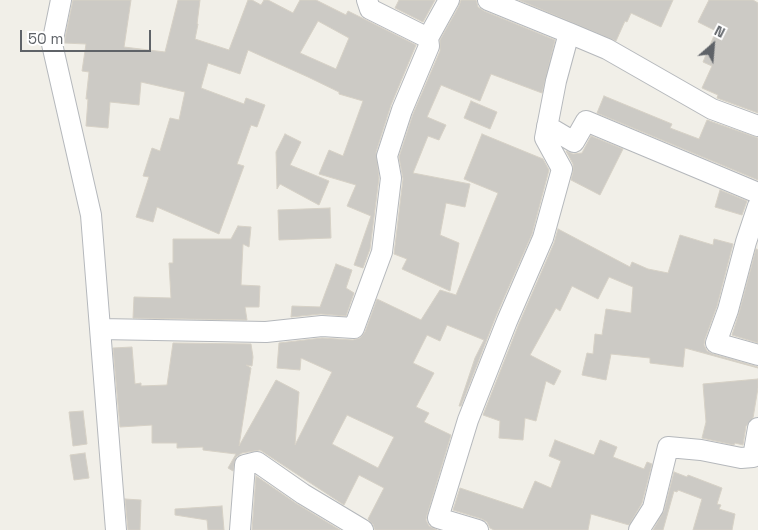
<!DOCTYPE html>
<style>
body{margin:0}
#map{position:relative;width:758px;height:530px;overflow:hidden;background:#f1efe8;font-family:"Space Grotesk",sans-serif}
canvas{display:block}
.north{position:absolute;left:688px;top:20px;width:50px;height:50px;-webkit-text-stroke:4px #fff;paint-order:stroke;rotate:27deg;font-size:14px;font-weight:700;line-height:20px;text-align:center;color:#5f6368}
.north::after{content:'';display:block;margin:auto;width:18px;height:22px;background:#5f6368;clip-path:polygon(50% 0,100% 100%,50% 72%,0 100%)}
.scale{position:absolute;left:20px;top:30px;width:131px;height:22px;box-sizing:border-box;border:2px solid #5f6368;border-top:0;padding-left:6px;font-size:15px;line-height:18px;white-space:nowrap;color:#5f6368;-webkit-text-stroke:4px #fff;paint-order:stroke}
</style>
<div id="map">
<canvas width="758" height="530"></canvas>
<div class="north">N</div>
<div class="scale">50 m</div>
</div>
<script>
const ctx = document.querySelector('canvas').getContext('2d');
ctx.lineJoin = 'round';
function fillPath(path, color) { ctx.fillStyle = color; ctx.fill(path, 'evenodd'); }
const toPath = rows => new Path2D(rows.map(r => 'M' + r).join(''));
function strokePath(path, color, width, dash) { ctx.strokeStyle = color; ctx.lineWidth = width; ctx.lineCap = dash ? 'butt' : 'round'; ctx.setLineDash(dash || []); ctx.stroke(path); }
const building = toPath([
 [73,0,131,0,124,47,165,52,178,0,200,0,197,24,198,24,195,39,229,50,248,0,252,0,261,5,264,0,268,0,293,13,300,0,316,0,346,15,348,11,416,45,391,105,376,152,379,178,370,249,363,268,354,265,371,216,347,206,356,185,319,174,329,150,343,156,363,101,339,94,339,92,308,77,248,50,240,74,208,63,201,88,244,104,246,98,265,105,257,127,251,125,237,164,244,166,219,234,157,207,153,222,136,217,149,177,143,176,152,148,160,151,170,118,179,120,185,92,141,82,139,105,110,102,108,128,86,126,88,99,86,99,89,72,82,71,86,44,64,43,73,0],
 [318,21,349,38,336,69,300,53,318,21],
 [399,0,435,0,423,22,395,8,399,0],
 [461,0,476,0,478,7,484,11,555,40,542,93,491,74,480,101,441,85,427,117,446,125,439,140,428,136,413,173,470,184,465,207,446,203,440,235,459,243,450,291,402,269,407,259,394,254,403,179,399,157,413,114,440,51,440,40,459,6,461,0],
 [519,0,673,0,661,27,631,13,627,22,625,21,616,41,519,0],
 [709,0,753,0,758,3,758,113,717,98,718,95,702,88,712,66,703,62,716,31,698,22,709,0],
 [604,96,672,124,670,128,699,139,707,120,758,138,758,180,597,113,604,96],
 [471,101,497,112,490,129,464,118,471,101],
 [285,134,301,142,290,165,329,181,319,205,280,184,277,189,276,152,285,134],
 [482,134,543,159,549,170,532,234,496,316,461,406,459,406,475,358,484,340,447,325,440,341,427,335,413,363,434,373,416,407,429,413,424,422,451,435,427,515,426,520,429,526,437,530,375,530,373,524,368,519,384,488,359,475,344,505,260,450,242,453,236,457,233,471,228,468,236,454,203,450,203,447,177,448,177,443,152,443,152,425,120,427,113,348,132,347,135,384,141,383,141,386,167,385,173,343,251,344,253,357,252,366,246,365,251,368,239,446,276,380,299,392,295,445,332,372,301,358,300,370,277,368,279,343,322,338,353,340,360,338,365,332,377,299,421,320,440,290,456,295,498,193,464,179,482,134],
 [347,415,394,437,378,468,332,444,347,415],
 [591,136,623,149,600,195,571,180,573,172,573,164,566,151,573,154,582,153,591,136],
 [720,190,747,201,742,215,715,207,720,190],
 [330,208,331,238,279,240,278,210,330,208],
 [238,226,251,227,249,247,243,244,241,285,260,286,259,307,245,307,247,320,133,318,134,297,171,298,169,263,173,263,173,239,231,239,238,226],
 [558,229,630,267,632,262,648,269,668,273,680,235,713,245,714,239,733,244,717,306,705,339,704,345,707,351,713,354,758,367,758,368,685,348,683,367,650,363,650,358,611,354,606,380,582,375,587,353,593,354,595,334,602,335,606,309,631,313,633,287,609,277,598,299,572,286,560,311,556,308,530,355,561,371,554,385,546,381,536,421,525,418,523,440,499,438,500,421,483,415,518,326,554,243,558,229],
 [756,249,758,250,758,343,732,335,739,313,756,249],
 [336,264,352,270,346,288,354,293,346,316,321,314,291,317,292,306,320,307,336,264],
 [758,379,758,388,753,418,746,426,743,445,735,443,734,445,702,438,706,422,703,384,758,379],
 [83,411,87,444,73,446,69,412,83,411],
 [555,440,594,455,600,440,617,447,613,457,644,469,647,462,652,464,642,503,629,525,591,514,588,530,494,530,490,528,487,522,482,519,453,510,460,488,523,509,535,481,551,488,561,461,549,456,555,440],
 [85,453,89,478,74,480,70,455,85,453],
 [674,472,687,477,688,475,722,488,717,504,721,505,719,509,735,514,732,530,693,530,702,499,678,490,677,492,674,491,663,530,653,530,664,511,674,472],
 [256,476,297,504,340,530,252,530,256,476],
 [125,499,141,500,140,530,128,530,125,499],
 [222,506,224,530,208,530,207,520,175,515,175,509,222,506]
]);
fillPath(building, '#cccac5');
strokePath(building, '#d6d1c6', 1);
const minor = toPath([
 [61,0,52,44,91,215,116,530],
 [488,0,569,33],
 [428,38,449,0],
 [547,126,574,142,586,121,758,193],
 [758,206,746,242,728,310,716,343,758,355],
 [100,329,266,332,322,326,354,328,382,252,391,178,387,156,402,110,429,46,428,38,370,9,367,0],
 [240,530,245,465,257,462,303,494,363,530],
 [478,530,438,518,468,420,507,321,543,238,562,169,545,138,556,81,569,33,607,49,712,109,758,126],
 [639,530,653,508,668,447,701,450,741,458,753,457,758,428]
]);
strokePath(minor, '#b5b8bc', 22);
strokePath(minor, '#fff', 20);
</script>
